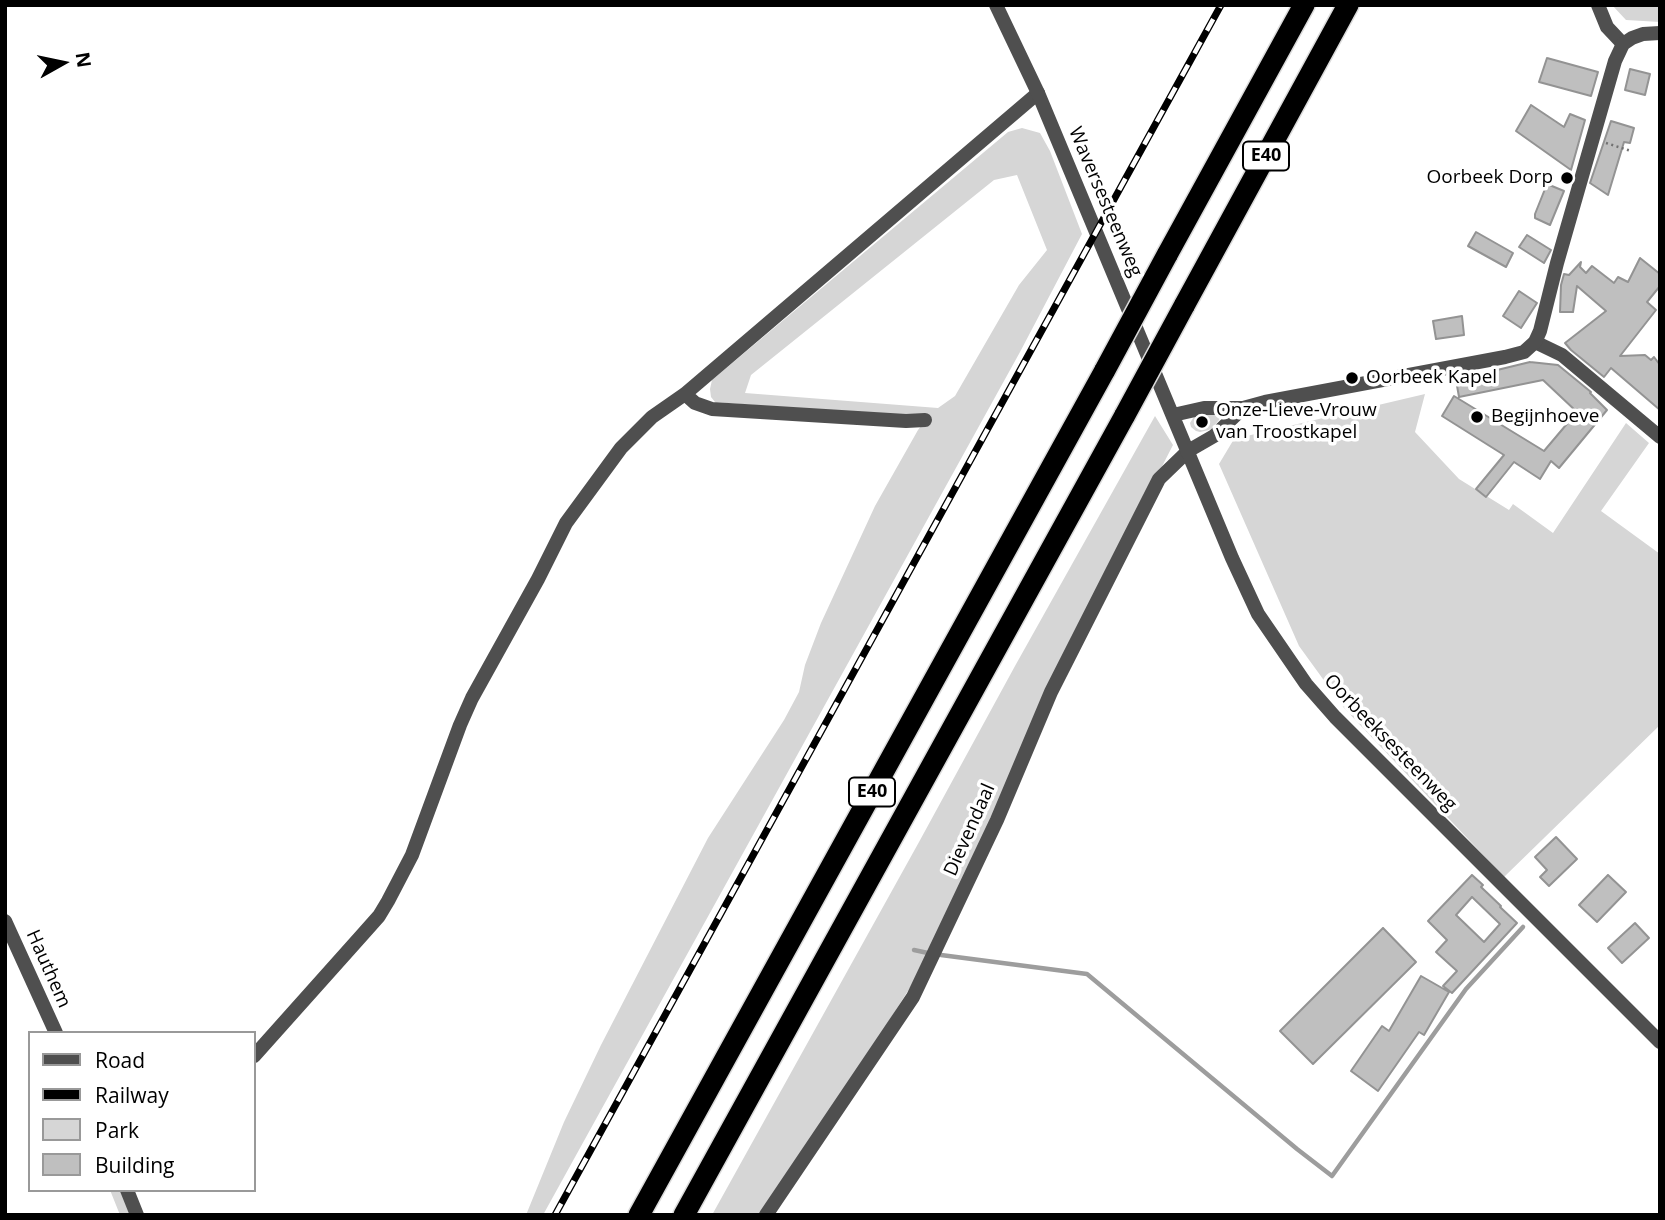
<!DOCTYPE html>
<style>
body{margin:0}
#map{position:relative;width:1665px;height:1220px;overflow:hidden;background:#fff;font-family:"Open Sans",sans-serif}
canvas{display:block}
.frame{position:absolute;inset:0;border:7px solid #000;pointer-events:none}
.legend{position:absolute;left:28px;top:1031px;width:228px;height:161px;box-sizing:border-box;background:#fff;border:2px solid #999;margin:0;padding:9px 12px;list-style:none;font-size:21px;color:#000}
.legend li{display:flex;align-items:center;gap:14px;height:35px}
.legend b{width:35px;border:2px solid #999}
.north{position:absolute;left:28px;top:28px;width:70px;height:70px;-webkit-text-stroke:5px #fff;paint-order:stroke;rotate:81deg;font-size:19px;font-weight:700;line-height:28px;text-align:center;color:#000}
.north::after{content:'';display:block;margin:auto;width:24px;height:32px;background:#000;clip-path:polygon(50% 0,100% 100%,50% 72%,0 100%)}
</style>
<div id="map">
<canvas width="1665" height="1220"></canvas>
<div class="frame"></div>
<ul class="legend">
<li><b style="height:9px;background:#4f4f4f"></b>Road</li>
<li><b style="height:9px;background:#000"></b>Railway</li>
<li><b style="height:19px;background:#d6d6d6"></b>Park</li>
<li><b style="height:19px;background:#bfbfbf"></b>Building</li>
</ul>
<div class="north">N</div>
</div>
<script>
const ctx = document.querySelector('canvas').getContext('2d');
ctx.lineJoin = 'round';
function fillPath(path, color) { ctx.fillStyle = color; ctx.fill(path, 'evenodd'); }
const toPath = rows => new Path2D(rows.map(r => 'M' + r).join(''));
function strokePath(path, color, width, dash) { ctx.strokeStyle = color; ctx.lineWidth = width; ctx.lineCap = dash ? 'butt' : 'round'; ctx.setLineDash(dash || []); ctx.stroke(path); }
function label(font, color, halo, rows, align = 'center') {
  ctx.font = font + ' "Open Sans",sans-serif'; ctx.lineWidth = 7; ctx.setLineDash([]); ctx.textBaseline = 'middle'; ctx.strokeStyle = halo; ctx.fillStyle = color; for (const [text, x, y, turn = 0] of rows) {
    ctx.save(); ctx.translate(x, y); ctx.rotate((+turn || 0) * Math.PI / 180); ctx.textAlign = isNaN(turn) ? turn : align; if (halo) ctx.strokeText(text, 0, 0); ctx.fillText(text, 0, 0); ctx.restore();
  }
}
fillPath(toPath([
 [1612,5,1660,5,1660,22,1626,20],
 [1022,128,1040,133,1050,151,1082,234,1020,352,543,1215,526,1215,564,1122,601,1045,708,838,784,720,799,692,805,665,821,623,875,506,918,430,927,418,715,402,711,397,710,389,712,380,1008,132],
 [1017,175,1047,250,1019,285,955,396,938,408,745,393,751,375,994,180],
 [1425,394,1415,432,1459,479,1509,510,1513,504,1553,533,1626,423,1649,443,1601,511,1660,554,1660,725,1504,877,1344,708,1299,646,1219,464,1234,439],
 [1216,414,1220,418,1219,420,1213,427,1209,430,1200,432,1196,431,1191,427,1190,423,1195,415],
 [1155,416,1173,445,1135,519,911,986,851,1081,760,1215,712,1215,919,842,1015,666],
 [110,1190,120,1190,130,1215,120,1215]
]), '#d6d6d6');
strokePath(toPath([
 [914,950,928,953],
 [941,955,1087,974,1297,1149,1332,1176,1466,989,1523,927]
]), '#9d9d9d', 4.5);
const building = toPath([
 [1547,58,1598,72,1591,96,1539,82,1547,58],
 [1630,69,1650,74,1645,95,1625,90,1630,69],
 [1531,105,1564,127,1570,114,1585,120,1571,170,1516,131,1531,105],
 [1611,121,1634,128,1630,143,1624,142,1608,195,1590,183,1611,121],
 [1547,184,1564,191,1550,225,1535,218,1535,214,1547,184],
 [1476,232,1513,253,1506,267,1468,246,1476,232],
 [1527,235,1551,250,1544,263,1519,247,1527,235],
 [1640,258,1660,274,1660,286,1647,302,1656,310,1620,356,1645,355,1651,360,1654,357,1660,365,1660,410,1611,368,1604,377,1571,350,1565,343,1606,311,1577,286,1573,312,1560,312,1561,285,1564,274,1569,275,1581,262,1580,267,1586,273,1592,266,1614,283,1618,277,1628,282,1640,258],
 [1519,291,1537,303,1521,328,1503,316,1519,291],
 [1462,316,1464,335,1436,339,1433,321,1462,316],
 [1530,362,1558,365,1591,392,1590,393,1607,410,1559,468,1551,461,1540,479,1514,462,1486,497,1476,489,1504,455,1442,416,1454,396,1544,451,1577,412,1543,380,1459,397,1456,380,1530,362],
 [1556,837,1577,859,1549,886,1540,877,1547,870,1535,857,1556,837],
 [1472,875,1483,885,1481,887,1501,906,1500,907,1517,923,1452,993,1443,986,1457,971,1436,952,1447,940,1428,921,1472,875],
 [1472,897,1500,924,1484,942,1456,915,1472,897],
 [1608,875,1626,892,1597,922,1579,905,1608,875],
 [1635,923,1649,938,1622,963,1608,948,1635,923],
 [1383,928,1416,962,1313,1064,1280,1031,1383,928],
 [1421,976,1449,992,1424,1035,1419,1032,1378,1091,1351,1071,1382,1026,1389,1031,1421,976]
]);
fillPath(building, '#bfbfbf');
strokePath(building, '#939393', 2);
const motorway = toPath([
 [1167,255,1304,5],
 [1184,306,1348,5],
 [639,1215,1105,370],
 [684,1215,1125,415]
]);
strokePath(motorway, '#dbdbdb', 24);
strokePath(toPath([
 [1606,143,1631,151]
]), '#717171', 2.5, [2, 3.5]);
strokePath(toPath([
 [1598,5,1607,27,1623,44],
 [1535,342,1562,355,1660,437],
 [685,394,695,403,712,409,906,421,925,420],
 [5,921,56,1033],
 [254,1056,363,934,379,916,388,901,412,855,460,725,472,698,538,579,566,523,621,448,652,417,685,394,1038,93],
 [127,1190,137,1215],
 [766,1215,913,997,997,820,1051,692,1159,479,1188,451]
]), '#4f4f4f', 14);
strokePath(toPath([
 [996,5,1038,93,1232,558,1258,614,1306,684,1335,717,1660,1042],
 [1173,415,1204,408,1243,408,1265,402,1505,357,1524,352,1535,342,1540,331,1557,263,1615,61,1623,44,1632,38,1643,34,1660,33],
 [1188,451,1214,436,1243,408]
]), '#4f4f4f', 14);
strokePath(motorway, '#000', 21);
const rail = toPath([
 [555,1215,1221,5]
]);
strokePath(rail, '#000', 7);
strokePath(rail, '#fff', 4.5, [13]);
const motorwayBridge = toPath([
 [1105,370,1167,255],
 [1125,415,1184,306]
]);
strokePath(motorwayBridge, '#dbdbdb', 24, []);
strokePath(motorwayBridge, '#000', 21);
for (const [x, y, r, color] of [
 [1567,178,7,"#000"],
 [1352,378,7,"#000"],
 [1477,417,7,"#000"],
 [1202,422,7,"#000"]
]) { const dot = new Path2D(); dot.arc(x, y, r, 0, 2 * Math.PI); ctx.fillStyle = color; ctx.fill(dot); strokePath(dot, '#fff', 2.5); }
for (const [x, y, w] of [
 [1266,156,46],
 [872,792,46]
]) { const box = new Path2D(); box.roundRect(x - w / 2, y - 14.5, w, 29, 5); ctx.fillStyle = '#fff'; ctx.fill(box); strokePath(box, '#000', 2); }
label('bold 18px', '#000', null, [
 ["E40",1266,156],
 ["E40",872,792]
]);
label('19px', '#000', '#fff', [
 ["Oorbeek Dorp",1553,178,"right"],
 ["Oorbeek Kapel",1366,378],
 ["Onze-Lieve-Vrouw",1216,411],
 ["van Troostkapel",1216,433],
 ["Begijnhoeve",1491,417]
], 'left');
label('19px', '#000', '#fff', [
 ["Waversesteenweg",1105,202,67],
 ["Oorbeeksesteenweg",1390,743,46],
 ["Dievendaal",970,830,-66],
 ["Hauthem",48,969,66]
]);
</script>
